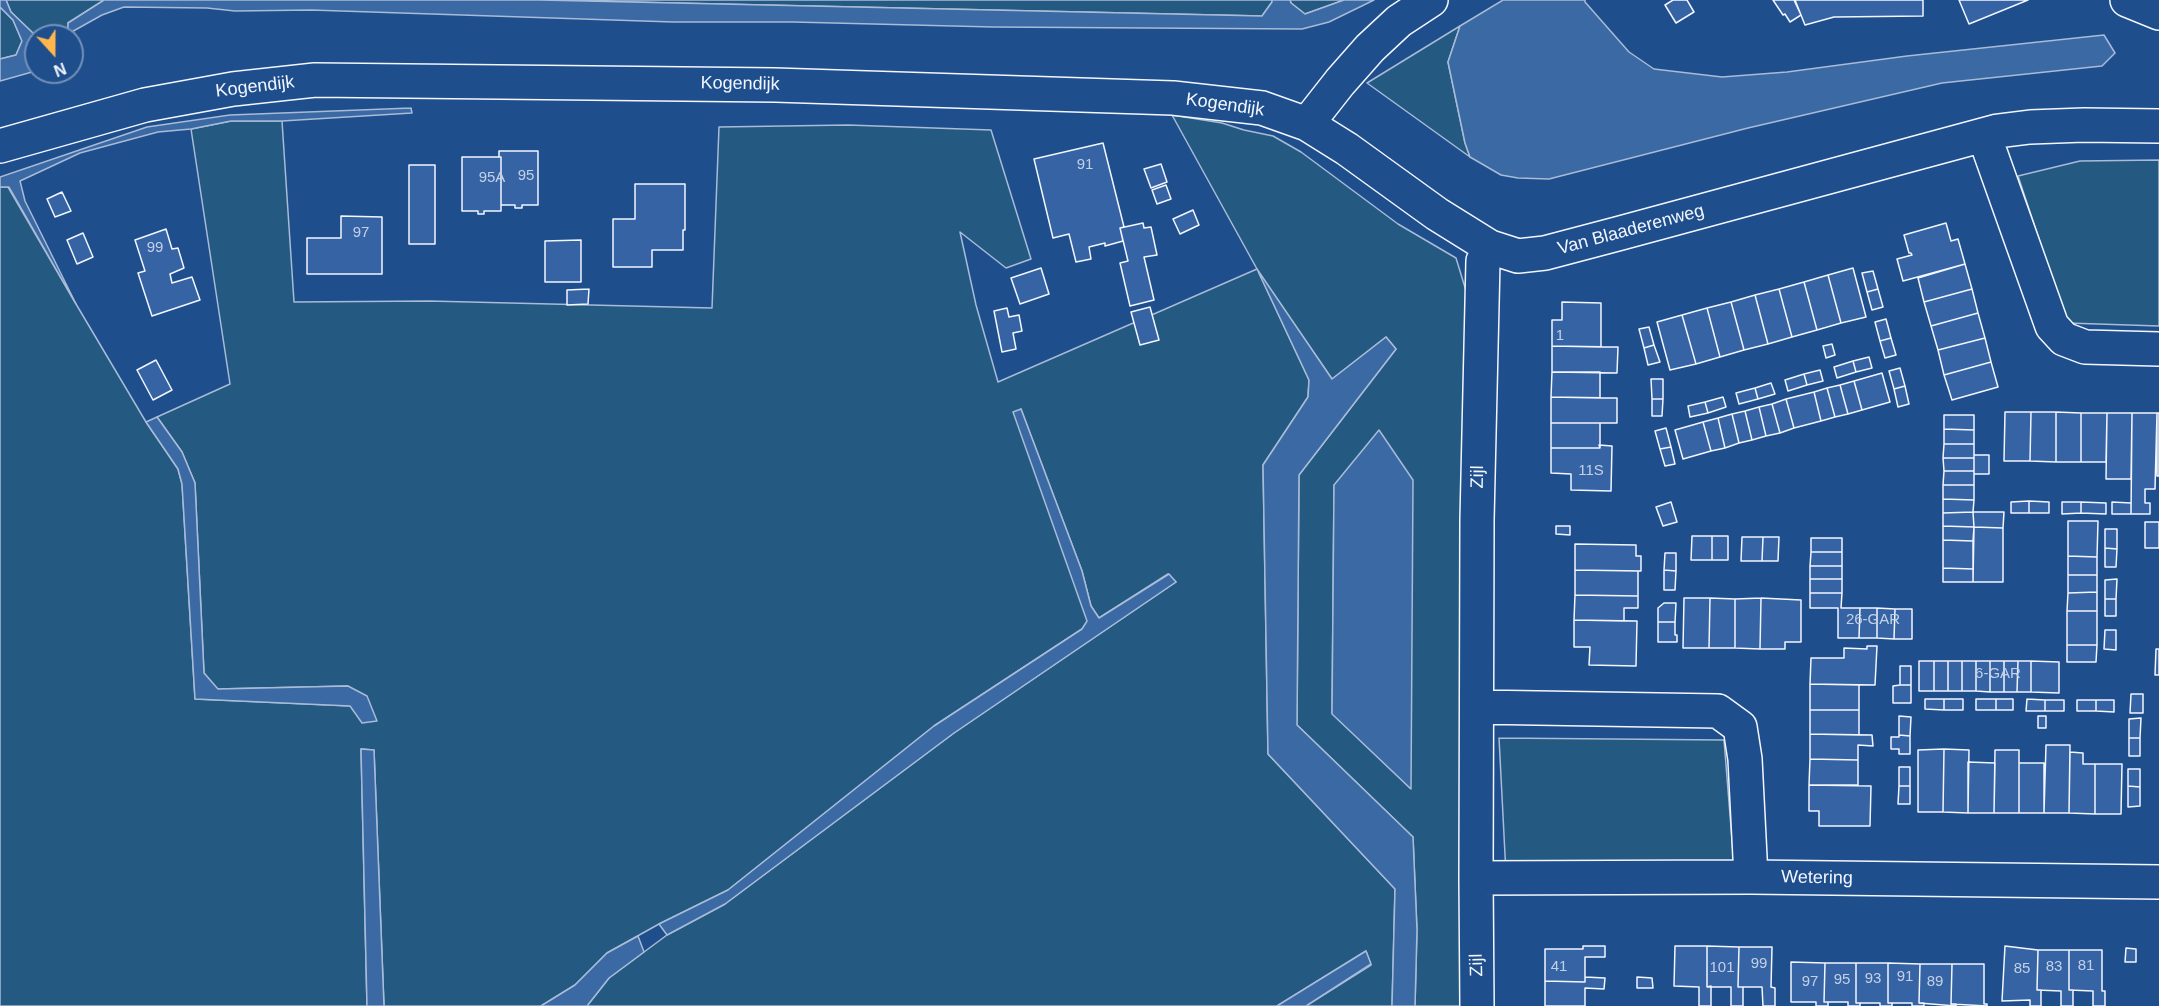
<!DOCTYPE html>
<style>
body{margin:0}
#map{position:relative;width:2159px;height:1006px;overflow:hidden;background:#1f4e8c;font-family:Helvetica,sans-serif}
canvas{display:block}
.north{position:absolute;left:24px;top:24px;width:60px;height:60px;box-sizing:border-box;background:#1f4e8c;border:2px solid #7391ba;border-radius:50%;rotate:159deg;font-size:16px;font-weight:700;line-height:24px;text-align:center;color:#f2f6ff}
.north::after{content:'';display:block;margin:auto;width:21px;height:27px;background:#ffb74d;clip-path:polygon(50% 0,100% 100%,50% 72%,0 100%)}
</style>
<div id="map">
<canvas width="2159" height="1006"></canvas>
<div class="north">N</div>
</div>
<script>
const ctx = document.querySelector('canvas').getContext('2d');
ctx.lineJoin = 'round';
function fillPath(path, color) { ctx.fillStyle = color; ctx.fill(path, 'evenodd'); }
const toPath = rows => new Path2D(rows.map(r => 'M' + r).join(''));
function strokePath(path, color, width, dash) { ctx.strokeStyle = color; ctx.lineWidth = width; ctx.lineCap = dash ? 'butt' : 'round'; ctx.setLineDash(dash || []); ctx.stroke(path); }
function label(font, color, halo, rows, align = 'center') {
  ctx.font = font + ' Helvetica,sans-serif'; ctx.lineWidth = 4.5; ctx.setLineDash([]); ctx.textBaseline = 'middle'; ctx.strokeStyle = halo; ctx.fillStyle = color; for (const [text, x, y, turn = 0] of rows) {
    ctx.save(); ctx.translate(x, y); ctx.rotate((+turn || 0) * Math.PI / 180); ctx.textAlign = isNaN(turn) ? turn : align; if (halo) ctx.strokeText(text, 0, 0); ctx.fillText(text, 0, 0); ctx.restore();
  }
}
const green = toPath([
 [6,0,104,0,68,23,68,34,67,36,36,36,11,12,6,0],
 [540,0,1272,0,1272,2,1262,16,540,0],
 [1290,0,1344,0,1305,14,1291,3,1290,0],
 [0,7,13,20,22,41,16,55,0,59,0,7],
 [1460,26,1448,62,1465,143,1470,157,1367,83,1460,26],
 [1172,115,1222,123,1244,130,1273,136,1301,152,1398,224,1456,258,1467,294,1462,1006,1415,1006,1417,930,1413,837,1297,725,1299,475,1396,349,1386,337,1332,379,1259,273,1309,380,1308,397,1263,465,1268,754,1395,889,1392,1006,1306,1006,1371,965,1366,951,1277,1006,587,1006,609,978,667,935,725,904,954,733,1176,582,1168,574,1099,618,1091,606,1082,571,1021,409,1060,540,1088,621,1082,629,934,726,728,890,659,924,607,953,575,985,541,1006,384,1006,374,750,361,749,367,1006,0,1006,0,187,8,187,76,304,146,422,178,469,182,484,195,699,351,706,348,686,217,689,204,673,195,483,182,452,157,417,230,384,191,129,231,121,282,121,294,302,429,301,712,308,719,127,848,125,991,130,1031,259,1006,268,960,232,976,305,998,382,1257,269,1172,115],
 [1334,485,1410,788,1332,713,1334,485],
 [2159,160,2159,326,2067,323,2018,176,2080,161,2159,160],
 [1499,738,1724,740,1734,865,1506,874,1499,738]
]);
fillPath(green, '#245a82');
strokePath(green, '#a8bbd7', 1.5);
const water = toPath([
 [0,0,6,0,11,12,36,36,36,67,32,72,0,81,0,59,16,55,22,41,13,20,0,7,0,0],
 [104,0,540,0,1262,16,1272,2,1272,0,1290,0,1291,3,1305,14,1344,0,1374,0,1329,22,1302,29,993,27,793,22,673,22,311,10,235,11,207,8,124,7,102,15,68,34,68,23,104,0],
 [1503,0,1585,0,1585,2,1629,52,1654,69,1722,77,1787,72,1907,56,2104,35,2115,53,2102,66,1942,83,1748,128,1549,179,1518,178,1501,175,1470,157,1465,143,1448,62,1460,26,1503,0],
 [411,108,412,113,282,121,231,121,191,129,158,132,80,153,20,181,25,201,76,304,9,187,0,187,0,177,147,127,230,115,411,108],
 [1257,269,1332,379,1386,337,1396,349,1299,475,1297,725,1413,837,1417,930,1415,1006,1392,1006,1395,889,1268,754,1263,465,1308,397,1309,380,1257,269],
 [1021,409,1082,571,1091,606,1099,618,1169,574,1176,582,954,733,725,904,667,935,659,924,728,890,934,726,1082,629,1087,621,1013,412,1021,409],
 [157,417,182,452,195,483,204,673,218,689,348,686,367,696,377,721,362,723,350,706,195,699,182,484,178,469,146,422,157,417],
 [1379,430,1413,480,1411,789,1332,714,1334,485,1379,430],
 [361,749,374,750,384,1006,367,1006,361,749],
 [638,936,644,952,609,978,587,1006,541,1006,575,985,607,953,638,936],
 [1366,951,1371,964,1306,1006,1277,1006,1366,951]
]);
fillPath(water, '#3b69a3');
strokePath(water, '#a8bbd7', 1.5);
const building = toPath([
 [1673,0,1687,0,1694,12,1676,23,1665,5,1673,0],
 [1773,0,1794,0,1801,15,1790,22,1785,14,1783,15,1773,0],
 [1795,0,1923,0,1923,16,1834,17,1805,25,1795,0],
 [1959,0,2028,0,1969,24,1959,0],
 [1103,143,1124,227,1120,228,1123,241,1105,246,1105,243,1089,247,1091,259,1076,262,1069,234,1053,238,1034,159,1103,143],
 [499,151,538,151,538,205,522,205,522,208,515,208,515,205,501,205,501,157,499,157,499,151],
 [462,157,501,157,501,211,484,211,484,214,478,214,478,211,462,211,462,157],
 [1161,164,1167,182,1151,188,1144,169,1161,164],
 [409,165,435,165,435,244,409,244,409,165],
 [635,184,685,184,685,230,683,230,683,250,652,250,652,267,613,267,613,219,635,219,635,184],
 [1166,185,1171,199,1157,204,1152,190,1166,185],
 [62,192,71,211,55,217,47,199,62,192],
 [1193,210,1199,225,1180,234,1173,219,1193,210],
 [341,216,382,217,382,274,307,274,307,238,341,238,341,216],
 [1143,223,1144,228,1151,227,1157,255,1144,257,1154,300,1130,306,1120,263,1128,261,1120,228,1143,223],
 [1946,223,1951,241,1958,239,1965,264,1903,281,1897,259,1912,255,1911,253,1909,253,1904,235,1946,223],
 [166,229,172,249,178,248,184,268,170,274,172,283,192,277,200,300,152,316,138,273,145,271,135,240,166,229],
 [83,233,93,257,77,264,67,240,83,233],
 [581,240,581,282,545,282,545,241,581,240],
 [1965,264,1972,289,1924,302,1918,278,1965,264],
 [1041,268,1049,294,1020,304,1011,278,1041,268],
 [1853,268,1866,317,1841,323,1828,275,1853,268],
 [1873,271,1878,289,1867,292,1862,273,1873,271],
 [1828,275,1841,323,1817,330,1804,282,1828,275],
 [1804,282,1817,330,1792,337,1779,289,1804,282],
 [589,289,588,304,567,305,567,290,589,289],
 [1779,289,1792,337,1768,344,1755,295,1779,289],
 [1878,289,1883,307,1872,310,1867,292,1878,289],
 [1972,289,1978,313,1931,326,1924,302,1972,289],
 [1755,295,1768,344,1744,350,1731,302,1755,295],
 [1562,302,1601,303,1601,347,1552,346,1552,320,1562,320,1562,302],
 [1731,302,1744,350,1720,357,1707,308,1731,302],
 [1150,307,1159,340,1140,345,1131,312,1150,307],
 [1007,308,1009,317,1019,315,1022,331,1013,333,1016,349,1002,352,994,311,1007,308],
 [1707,308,1720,357,1696,364,1682,315,1707,308],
 [1978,313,1985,338,1938,350,1931,326,1978,313],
 [1682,315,1696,364,1670,370,1657,322,1682,315],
 [1886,319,1891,338,1880,341,1875,322,1886,319],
 [1649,327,1654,345,1644,348,1639,329,1649,327],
 [1891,338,1896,355,1885,358,1880,341,1891,338],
 [1985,338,1991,362,1944,375,1938,350,1985,338],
 [1832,344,1835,355,1826,358,1823,346,1832,344],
 [1654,345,1660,362,1648,365,1644,348,1654,345],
 [1552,346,1618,347,1617,373,1552,372,1552,346],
 [1869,357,1872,368,1856,372,1853,361,1869,357],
 [156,360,172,390,153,400,137,370,156,360],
 [1853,361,1856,372,1837,378,1834,367,1853,361],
 [1991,362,1998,387,1952,400,1944,375,1991,362],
 [1900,368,1905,386,1894,389,1889,371,1900,368],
 [1820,370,1823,381,1807,385,1804,374,1820,370],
 [1552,372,1600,372,1600,398,1551,397,1552,372],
 [1882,373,1890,402,1862,410,1854,381,1882,373],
 [1804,374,1807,385,1788,391,1785,380,1804,374],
 [1651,379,1663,379,1663,399,1652,399,1651,379],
 [1854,381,1862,410,1848,414,1840,385,1854,381],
 [1771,383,1775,394,1758,399,1755,388,1771,383],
 [1840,385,1848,414,1835,417,1827,388,1840,385],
 [1905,386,1909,404,1898,407,1894,389,1905,386],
 [1755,388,1758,399,1739,404,1736,393,1755,388],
 [1827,388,1835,417,1821,421,1814,392,1827,388],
 [1814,392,1821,421,1794,428,1786,399,1814,392],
 [1551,397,1617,398,1617,423,1551,423,1551,397],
 [1723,397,1726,407,1708,413,1705,402,1723,397],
 [1652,399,1663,399,1662,416,1652,416,1652,399],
 [1786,399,1794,428,1780,433,1772,404,1786,399],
 [1705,402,1708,413,1690,417,1688,406,1705,402],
 [1772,404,1780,433,1766,436,1759,407,1772,404],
 [1759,407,1766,436,1752,440,1745,411,1759,407],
 [1745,411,1752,440,1739,443,1732,414,1745,411],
 [2005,412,2031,412,2030,461,2004,461,2005,412],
 [2031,412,2056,412,2056,462,2030,461,2031,412],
 [2056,412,2081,413,2081,462,2056,462,2056,412],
 [2081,413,2107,413,2106,462,2081,462,2081,413],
 [2107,413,2132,413,2131,479,2106,479,2107,413],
 [2132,413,2157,413,2155,489,2145,489,2145,503,2150,503,2150,514,2131,514,2132,413],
 [2157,413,2159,413,2159,476,2157,476,2157,413],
 [1732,414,1739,443,1725,448,1718,418,1732,414],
 [1944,415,1974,415,1974,430,1944,429,1944,415],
 [1718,418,1725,448,1711,451,1703,422,1718,418],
 [1703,422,1711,451,1683,459,1675,430,1703,422],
 [1551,423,1600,423,1600,448,1551,448,1551,423],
 [1666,428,1671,447,1660,449,1655,431,1666,428],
 [1944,429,1974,430,1974,444,1944,444,1944,429],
 [1944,444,1974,444,1974,458,1943,458,1944,444],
 [1599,445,1612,446,1611,491,1571,490,1571,474,1551,473,1551,448,1600,448,1599,445],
 [1671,447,1675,464,1665,466,1660,449,1671,447],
 [1974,455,1989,455,1989,474,1974,474,1974,455],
 [1943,458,1974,458,1974,471,1944,471,1943,458],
 [1944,471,1974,471,1974,485,1943,485,1944,471],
 [1943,485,1974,485,1974,500,1943,499,1943,485],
 [1943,499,1974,500,1973,512,1943,513,1943,499],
 [2029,501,2049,502,2049,513,2029,513,2029,501],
 [2029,501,2029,513,2011,513,2011,502,2029,501],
 [1671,502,1677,522,1663,526,1656,507,1671,502],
 [2062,502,2081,502,2081,513,2062,514,2062,502],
 [2081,502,2106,503,2106,514,2081,513,2081,502],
 [2112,502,2131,503,2131,514,2112,514,2112,502],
 [1973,512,2004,512,2003,528,1974,527,1973,512],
 [1973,512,1974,527,1943,526,1943,513,1973,512],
 [2068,521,2098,521,2097,557,2068,556,2068,521],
 [2145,522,2159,522,2159,548,2145,548,2145,522],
 [1556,526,1570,526,1570,535,1556,534,1556,526],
 [1943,526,1974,527,1973,541,1943,540,1943,526],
 [1974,527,2003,528,2003,582,1973,582,1974,527],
 [2105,529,2117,529,2117,549,2105,548,2105,529],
 [1692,536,1712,536,1712,560,1691,560,1692,536],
 [1712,536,1728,536,1728,560,1712,560,1712,536],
 [1742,537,1763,537,1762,561,1741,561,1742,537],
 [1763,537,1779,537,1778,561,1762,561,1763,537],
 [1811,538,1842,538,1842,552,1811,552,1811,538],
 [1943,540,1973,541,1973,569,1943,568,1943,540],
 [1575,544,1636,545,1636,556,1641,556,1641,571,1575,570,1575,544],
 [2105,548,2117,549,2116,567,2105,567,2105,548],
 [1811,552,1842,552,1842,566,1810,566,1811,552],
 [1665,553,1676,553,1676,571,1664,570,1665,553],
 [2068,556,2097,557,2097,575,2068,575,2068,556],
 [1810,566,1842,566,1842,579,1810,579,1810,566],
 [1943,568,1973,569,1973,582,1943,582,1943,568],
 [1575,570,1638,571,1638,596,1575,595,1575,570],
 [1664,570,1676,571,1675,590,1664,590,1664,570],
 [2068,575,2097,575,2097,592,2068,593,2068,575],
 [1810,579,1842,579,1842,593,1810,593,1810,579],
 [2117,579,2116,599,2105,599,2105,580,2117,579],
 [2097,592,2097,611,2067,611,2068,593,2097,592],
 [1810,593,1842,593,1841,608,1860,608,1859,638,1838,638,1838,608,1810,608,1810,593],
 [1575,595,1638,596,1638,608,1624,608,1624,621,1574,620,1575,595],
 [1684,598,1710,598,1709,648,1683,648,1684,598],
 [1710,598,1735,599,1735,648,1709,648,1710,598],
 [1761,598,1760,649,1735,648,1735,599,1761,598],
 [1761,598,1801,600,1801,642,1785,642,1785,649,1760,649,1761,598],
 [2105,599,2116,599,2116,616,2105,616,2105,599],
 [1664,603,1676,603,1675,622,1658,622,1658,608,1664,603],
 [1860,608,1877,608,1877,638,1859,638,1860,608],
 [1877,608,1895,609,1894,639,1877,638,1877,608],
 [1895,609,1912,609,1912,639,1894,639,1895,609],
 [2067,611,2097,611,2097,645,2067,645,2067,611],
 [1574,620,1637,621,1636,666,1589,665,1590,647,1574,647,1574,620],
 [1658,622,1675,622,1675,635,1677,635,1677,642,1658,642,1658,622],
 [2105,630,2116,630,2116,650,2104,649,2105,630],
 [2067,645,2097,645,2096,662,2067,662,2067,645],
 [1867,646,1877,646,1875,685,1810,684,1811,658,1844,658,1844,648,1867,649,1867,646],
 [2156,649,2159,649,2159,675,2155,675,2156,649],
 [1919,661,1934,661,1934,691,1919,691,1919,661],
 [1934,661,1948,661,1948,691,1934,691,1934,661],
 [1948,661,1962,661,1962,691,1948,691,1948,661],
 [1962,661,1976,661,1976,691,1962,691,1962,661],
 [1976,661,1990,661,1990,692,1976,691,1976,661],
 [1990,661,2004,661,2004,692,1990,692,1990,661],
 [2004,661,2018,661,2017,692,2004,692,2004,661],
 [2018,661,2031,661,2031,692,2017,692,2018,661],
 [2031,661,2059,662,2059,693,2031,692,2031,661],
 [1900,666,1911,666,1911,685,1900,685,1900,666],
 [1810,684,1859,685,1859,710,1810,710,1810,684],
 [1900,685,1911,685,1911,703,1893,703,1893,686,1900,685],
 [2131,694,2143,694,2143,713,2130,713,2131,694],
 [1925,699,1944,699,1944,710,1925,709,1925,699],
 [1944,699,1963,699,1963,710,1944,710,1944,699],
 [1976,699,1996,699,1996,710,1976,710,1976,699],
 [1996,699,2013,699,2013,710,1996,710,1996,699],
 [2027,699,2045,700,2045,711,2026,711,2027,699],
 [2045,700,2064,700,2064,711,2045,711,2045,700],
 [2077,700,2096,700,2096,711,2077,711,2077,700],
 [2096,700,2114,700,2114,712,2096,711,2096,700],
 [1810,710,1859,710,1859,735,1810,734,1810,710],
 [1899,716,1911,717,1910,736,1899,735,1899,716],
 [2038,716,2046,716,2046,728,2038,728,2038,716],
 [2141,718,2140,738,2129,738,2129,719,2141,718],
 [1810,734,1872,735,1873,746,1858,745,1858,760,1810,759,1810,734],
 [1899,735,1910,736,1910,754,1899,754,1899,749,1891,749,1891,737,1899,737,1899,735],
 [2129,738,2140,738,2140,756,2129,756,2129,738],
 [2046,745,2070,745,2069,813,2044,813,2046,745],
 [1944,749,1943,812,1918,812,1918,750,1944,749],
 [1944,749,1969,750,1968,813,1943,812,1944,749],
 [1995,750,2019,750,2019,813,1994,813,1995,750],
 [2070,752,2083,753,2083,764,2095,764,2095,814,2069,813,2070,752],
 [1810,759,1858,760,1858,785,1809,785,1810,759],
 [1968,762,1995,763,1994,813,1968,813,1968,762],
 [2019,763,2044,763,2044,813,2019,813,2019,763],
 [2095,764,2122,764,2121,814,2095,814,2095,764],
 [1899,767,1910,767,1910,786,1899,786,1899,767],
 [2128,769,2140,769,2140,787,2128,786,2128,769],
 [1809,785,1871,786,1870,826,1819,826,1819,811,1809,811,1809,785],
 [1899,786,1910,786,1910,804,1898,804,1899,786],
 [2128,786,2140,787,2140,806,2128,807,2128,786],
 [1583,946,1605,946,1605,957,1585,957,1585,982,1545,981,1545,949,1583,949,1583,946],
 [1675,946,1707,946,1707,987,1711,986,1711,1006,1699,1006,1699,987,1674,986,1675,946],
 [1707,946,1739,947,1738,987,1743,987,1743,1006,1731,1006,1731,987,1707,987,1707,946],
 [2005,946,2038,950,2037,990,2041,990,2041,1006,2030,1006,2030,1000,2002,1001,2005,946],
 [1739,947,1772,947,1771,987,1775,988,1775,1006,1763,1006,1762,987,1738,987,1739,947],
 [2126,948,2136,949,2136,962,2125,962,2126,948],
 [2038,950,2069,950,2069,990,2073,990,2073,1006,2061,1006,2061,991,2037,990,2038,950],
 [2069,950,2102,950,2102,991,2105,991,2105,1006,2093,1006,2093,991,2069,990,2069,950],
 [1791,962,1825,963,1824,1002,1828,1002,1828,1006,1816,1006,1816,1002,1791,1002,1791,962],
 [1825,963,1856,963,1856,1003,1860,1003,1860,1006,1848,1006,1848,1002,1824,1002,1825,963],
 [1856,963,1888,963,1888,1003,1892,1003,1892,1006,1880,1006,1880,1003,1856,1003,1856,963],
 [1888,963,1920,964,1919,1003,1924,1003,1924,1006,1912,1006,1912,1003,1888,1003,1888,963],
 [1920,964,1952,964,1951,1004,1956,1004,1956,1006,1919,1003,1920,964],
 [1952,964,1984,964,1984,1004,1987,1004,1987,1006,1951,1004,1952,964],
 [1585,977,1605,978,1604,989,1585,988,1585,1006,1545,1006,1545,981,1585,982,1585,977],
 [1637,977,1652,978,1653,988,1637,988,1637,977]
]);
fillPath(building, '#3563a3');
strokePath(building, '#f2f6ff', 1.5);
const minor = toPath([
 [2127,0,2159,13],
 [1307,124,1340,82,1370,48,1399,21,1431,0],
 [1984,135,2052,326,2064,339,2085,347,2159,349],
 [0,146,145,105,233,89,315,80,775,85,1173,98,1262,108,1307,124,1347,149,1437,214,1490,247,1518,256,1545,253,1617,234,1998,131,2030,127,2084,125,2159,126],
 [1477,707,1718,711,1740,727,1745,759,1751,877],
 [1476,878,1751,877,2159,882],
 [1477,1006,1476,878,1477,520,1483,261,1490,247]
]);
strokePath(minor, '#f2f6ff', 36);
strokePath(minor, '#1f4e8c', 33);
label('15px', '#c3d1e8', null, [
 ["91",1085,165],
 ["95",526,176],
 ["95A",492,178],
 ["97",361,233],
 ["99",155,248],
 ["1",1560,336],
 ["11S",1591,471],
 ["26-GAR",1873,620],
 ["6-GAR",1998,674],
 ["99",1759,964],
 ["81",2086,966],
 ["41",1559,967],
 ["83",2054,967],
 ["101",1722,968],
 ["85",2022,969],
 ["91",1905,977],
 ["93",1873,979],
 ["95",1842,980],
 ["97",1810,982],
 ["89",1935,982]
]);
label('18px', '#f2f6ff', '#1f4e8c', [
 ["Kogendijk",740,84,1],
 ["Kogendijk",255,87,-7],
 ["Kogendijk",1225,105,8],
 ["Van Blaaderenweg",1631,230,-15],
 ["Zijl",1478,477,-89],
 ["Wetering",1817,878,1],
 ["Zijl",1477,965,-91]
]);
</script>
